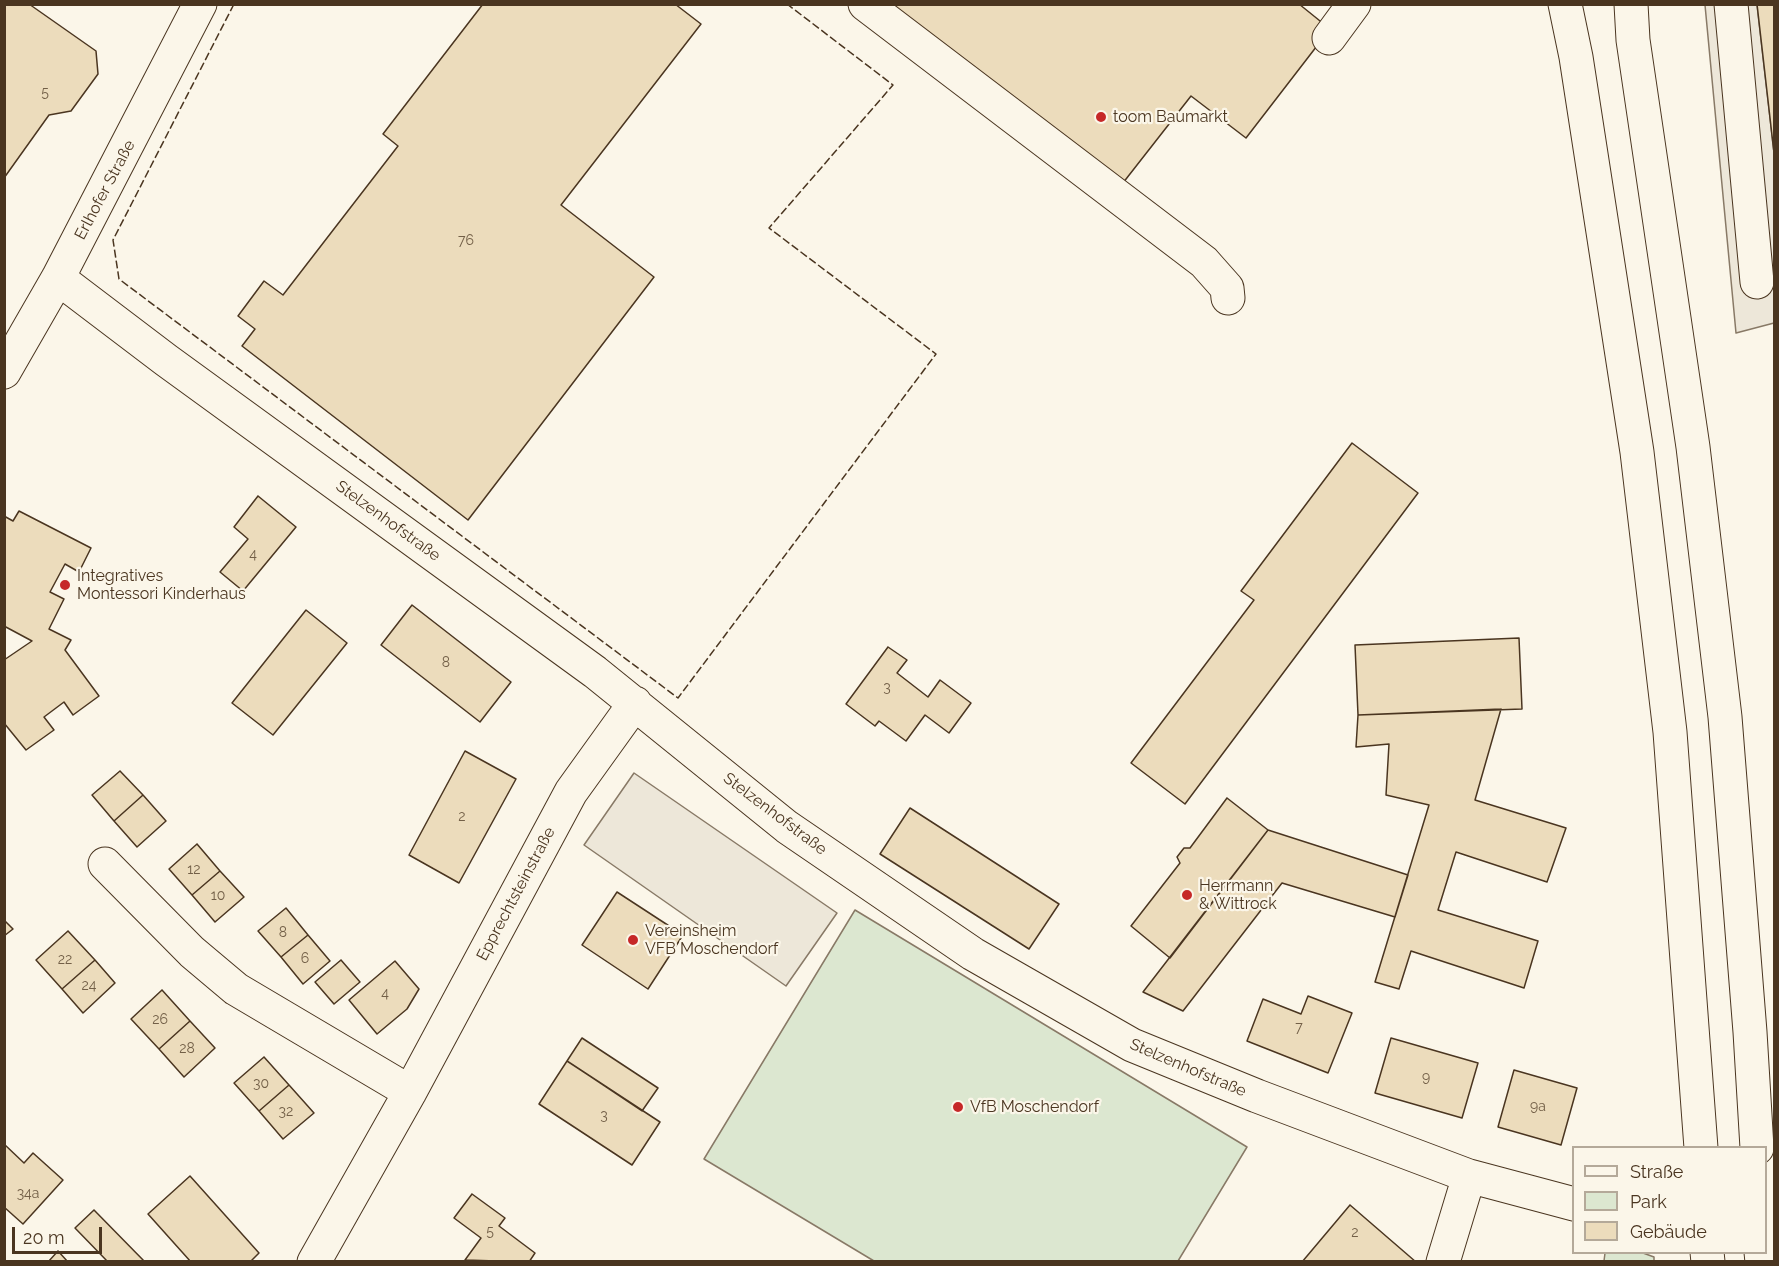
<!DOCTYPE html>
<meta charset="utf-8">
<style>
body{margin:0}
#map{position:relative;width:1779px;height:1266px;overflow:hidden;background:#fbf6e9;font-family:Raleway,sans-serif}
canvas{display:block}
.frame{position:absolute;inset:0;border:6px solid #4a3520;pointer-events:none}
.legend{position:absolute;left:1572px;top:1146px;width:195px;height:108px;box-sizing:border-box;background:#fbf6e9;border:2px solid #b4a999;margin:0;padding:8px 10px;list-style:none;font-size:18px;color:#4a3520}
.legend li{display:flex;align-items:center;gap:12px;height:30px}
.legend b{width:30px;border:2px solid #b4a999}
.scale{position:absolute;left:12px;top:1227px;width:90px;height:27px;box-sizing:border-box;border:3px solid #4a3520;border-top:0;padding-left:8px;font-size:18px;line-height:21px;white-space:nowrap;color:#4a3520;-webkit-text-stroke:4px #fbf6e9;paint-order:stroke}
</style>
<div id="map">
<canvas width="1779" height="1266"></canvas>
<div class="frame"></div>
<ul class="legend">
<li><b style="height:8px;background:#fbf6e9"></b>Straße</li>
<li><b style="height:16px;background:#dce7d0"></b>Park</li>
<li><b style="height:16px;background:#ecdcbc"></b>Gebäude</li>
</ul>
<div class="scale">20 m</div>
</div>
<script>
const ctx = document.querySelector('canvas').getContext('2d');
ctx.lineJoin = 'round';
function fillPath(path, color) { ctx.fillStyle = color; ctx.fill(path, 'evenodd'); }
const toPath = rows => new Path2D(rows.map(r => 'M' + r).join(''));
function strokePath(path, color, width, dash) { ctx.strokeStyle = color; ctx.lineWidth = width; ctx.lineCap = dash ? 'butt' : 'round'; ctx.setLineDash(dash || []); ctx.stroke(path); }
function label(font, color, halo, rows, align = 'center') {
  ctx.font = font + ' Raleway,sans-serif'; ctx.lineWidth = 4.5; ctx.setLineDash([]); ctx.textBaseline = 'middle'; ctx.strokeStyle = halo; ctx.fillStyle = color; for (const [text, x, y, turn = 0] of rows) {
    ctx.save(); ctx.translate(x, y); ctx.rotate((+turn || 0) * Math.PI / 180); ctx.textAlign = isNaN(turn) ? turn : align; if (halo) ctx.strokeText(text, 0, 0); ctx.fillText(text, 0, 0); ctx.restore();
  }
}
const green = toPath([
 [855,910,1247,1147,1178,1261,874,1261,704,1159,855,910],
 [1605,1253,1643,1253,1654,1257,1654,1261,1604,1261,1605,1253]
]);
fillPath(green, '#dce7d0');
strokePath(green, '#887966', 1.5);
const parking = toPath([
 [1705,5,1757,5,1774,153,1774,323,1736,333,1705,5],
 [634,773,837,913,786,986,584,845,634,773]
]);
fillPath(parking, '#ede7d9');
strokePath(parking, '#887966', 1.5);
const building = toPath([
 [4,4,29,4,96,51,98,74,71,111,49,115,4,178,4,4],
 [483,4,675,4,701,24,561,205,654,277,468,520,242,346,255,329,238,316,264,281,283,295,398,146,383,134,483,4],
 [883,4,1299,4,1330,29,1246,138,1191,96,1119,188,883,4],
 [1757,4,1774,4,1774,153,1757,4],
 [1352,443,1418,493,1185,804,1131,763,1254,600,1241,591,1352,443],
 [258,496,296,527,243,591,220,572,248,539,234,527,258,496],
 [19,511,91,548,79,572,65,564,50,592,64,599,49,629,71,640,65,650,99,696,73,715,64,702,44,717,54,730,26,750,4,723,4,660,32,641,4,626,4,516,13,521,19,511],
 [412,605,511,682,480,722,381,645,412,605],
 [306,610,347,643,273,735,232,703,306,610],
 [1519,638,1522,709,1358,715,1355,645,1519,638],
 [888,647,907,660,897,673,928,697,940,680,971,703,949,733,925,715,906,741,879,721,875,726,846,704,888,647],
 [1501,709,1475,800,1566,828,1547,882,1456,852,1438,910,1538,941,1524,988,1411,951,1399,989,1375,982,1429,805,1386,795,1389,744,1356,747,1358,715,1501,709],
 [465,751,516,779,459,883,409,855,465,751],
 [120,771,143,795,114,821,92,795,120,771],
 [143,795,166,821,137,847,114,821,143,795],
 [1227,798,1268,830,1170,958,1131,926,1180,863,1177,857,1184,848,1190,848,1227,798],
 [910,808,1059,904,1029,949,880,854,910,808],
 [1268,830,1408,875,1395,917,1282,883,1183,1011,1143,992,1268,830],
 [197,844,220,871,192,895,169,869,197,844],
 [220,871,244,897,215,922,192,895,220,871],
 [617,892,683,935,648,989,582,945,617,892],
 [286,908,308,935,281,957,258,931,286,908],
 [4,920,13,929,4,936,4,920],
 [68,931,95,960,62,989,36,960,68,931],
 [308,935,330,961,303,984,281,957,308,935],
 [95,960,115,983,83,1013,62,989,95,960],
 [341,960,360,982,334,1004,315,982,341,960],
 [395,961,419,989,407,1009,377,1034,349,1000,395,961],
 [162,990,190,1021,159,1049,131,1019,162,990],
 [1308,996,1352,1013,1328,1073,1247,1041,1263,999,1301,1014,1308,996],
 [190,1021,215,1048,184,1077,159,1049,190,1021],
 [582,1038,658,1088,642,1111,567,1061,582,1038],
 [1391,1038,1478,1063,1462,1118,1375,1093,1391,1038],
 [264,1057,289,1085,259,1111,234,1083,264,1057],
 [567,1061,660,1122,632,1165,539,1104,567,1061],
 [1514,1070,1577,1088,1561,1145,1498,1127,1514,1070],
 [289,1085,314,1113,283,1139,259,1111,289,1085],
 [4,1144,24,1163,33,1153,63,1180,23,1224,4,1207,4,1144],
 [190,1176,259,1253,250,1262,191,1262,148,1214,190,1176],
 [472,1194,505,1218,499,1226,535,1253,529,1262,465,1260,481,1238,454,1218,472,1194],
 [1350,1205,1416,1262,1302,1262,1350,1205],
 [94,1210,145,1262,108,1262,75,1228,94,1210],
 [58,1251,68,1262,48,1262,58,1251]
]);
fillPath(building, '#ecdcbc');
strokePath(building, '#4a3520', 1.5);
const minor = toPath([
 [865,4,1204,262,1227,288,1228,298],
 [1731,4,1757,282],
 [1329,38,1354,4],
 [58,278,166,360,595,672,787,827,973,954,1132,1045,1257,1096,1469,1176,1574,1204],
 [4,372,58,278,200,4],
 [105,864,192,952,236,989,410,1092],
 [314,1262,410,1092,571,792,635,703],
 [1443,1262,1469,1176]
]);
const highway = toPath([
 [1565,4,1576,57,1637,452,1670,732,1701,1148],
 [1631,4,1633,40,1693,447,1725,717,1750,1032,1757,1148],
 [1707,1252,1708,1262]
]);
strokePath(minor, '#4a3520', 35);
strokePath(highway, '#4a3520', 35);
strokePath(minor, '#fbf6e9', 33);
strokePath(highway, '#fbf6e9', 33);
const highwayBridge = toPath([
 [1761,1252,1762,1262]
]);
strokePath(highwayBridge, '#4a3520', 35, []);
strokePath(highwayBridge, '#fbf6e9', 33);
strokePath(toPath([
 [234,4,113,240,119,279,678,698,936,354,769,228,893,85,787,4]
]), '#4a3520', 1.5, [8, 3]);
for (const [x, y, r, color] of [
 [1101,117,6,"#c62828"],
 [65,585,6,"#c62828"],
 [1187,895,6,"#c62828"],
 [633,940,6,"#c62828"],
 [958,1107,6,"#c62828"]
]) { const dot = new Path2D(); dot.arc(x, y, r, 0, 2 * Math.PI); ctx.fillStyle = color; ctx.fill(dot); strokePath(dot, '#fbf6e9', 2); }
label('14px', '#725f47', null, [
 ["5",45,93],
 ["76",466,241],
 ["4",253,555],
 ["8",446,663],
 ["3",887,688],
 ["2",462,817],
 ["12",194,870],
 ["10",218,896],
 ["8",283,933],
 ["6",305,959],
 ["22",65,960],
 ["24",89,986],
 ["4",385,994],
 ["26",160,1020],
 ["7",1299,1028],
 ["28",187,1049],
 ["9",1426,1078],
 ["30",261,1084],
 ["9a",1538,1107],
 ["32",286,1112],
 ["3",604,1116],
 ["34a",28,1194],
 ["5",490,1232],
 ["2",1355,1233]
]);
label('16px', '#4a3520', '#fbf6e9', [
 ["toom Baumarkt",1113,117],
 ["Integratives",77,576],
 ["Montessori Kinderhaus",77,594],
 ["Herrmann",1199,886],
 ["& Wittrock",1199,904],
 ["Vereinsheim",645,931],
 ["VFB Moschendorf",645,949],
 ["VfB Moschendorf",970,1107]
], 'left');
label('16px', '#4a3520', '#fbf6e9', [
 ["Erlhofer Straße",105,190,-62],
 ["Stelzenhofstraße",388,521,36],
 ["Stelzenhofstraße",775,814,37],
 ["Epprechtsteinstraße",516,894,-62],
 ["Stelzenhofstraße",1188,1068,23]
]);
</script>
